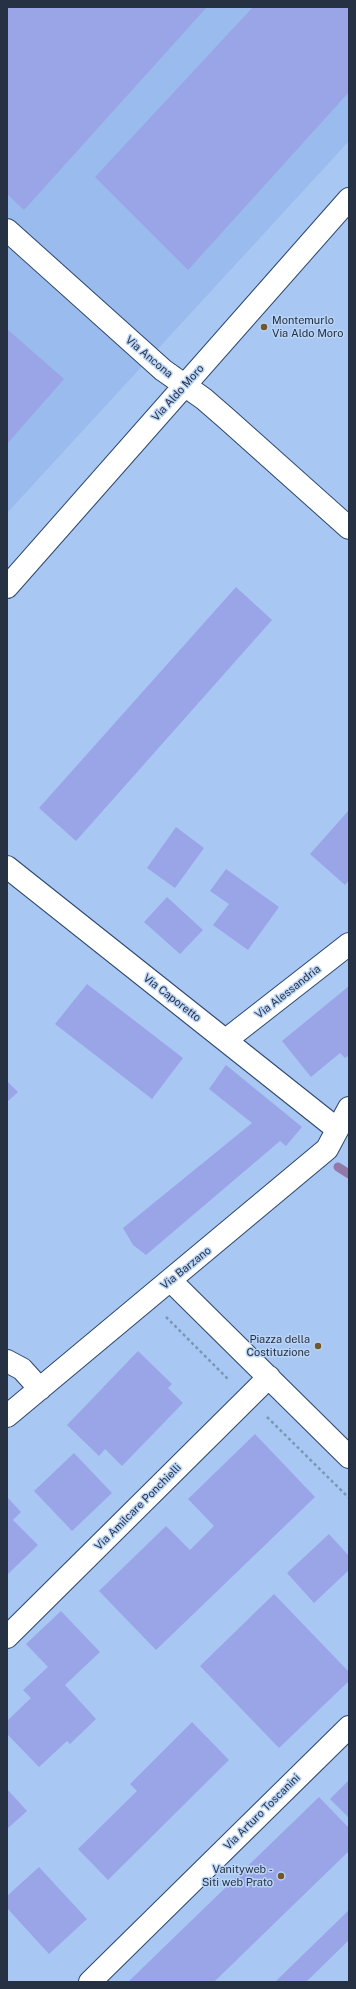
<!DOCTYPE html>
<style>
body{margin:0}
#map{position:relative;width:356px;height:1989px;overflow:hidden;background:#a8c7f3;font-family:"Public Sans",sans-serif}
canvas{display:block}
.frame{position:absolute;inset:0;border:8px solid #263243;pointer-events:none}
</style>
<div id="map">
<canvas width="356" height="1989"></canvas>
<div class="frame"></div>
</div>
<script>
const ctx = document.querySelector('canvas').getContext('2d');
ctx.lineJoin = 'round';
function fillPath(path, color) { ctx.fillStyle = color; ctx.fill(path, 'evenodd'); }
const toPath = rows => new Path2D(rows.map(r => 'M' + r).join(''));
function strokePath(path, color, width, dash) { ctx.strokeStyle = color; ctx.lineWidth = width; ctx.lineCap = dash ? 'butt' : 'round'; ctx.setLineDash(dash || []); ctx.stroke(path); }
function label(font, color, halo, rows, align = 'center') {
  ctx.font = font + ' "Public Sans",sans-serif'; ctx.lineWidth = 3; ctx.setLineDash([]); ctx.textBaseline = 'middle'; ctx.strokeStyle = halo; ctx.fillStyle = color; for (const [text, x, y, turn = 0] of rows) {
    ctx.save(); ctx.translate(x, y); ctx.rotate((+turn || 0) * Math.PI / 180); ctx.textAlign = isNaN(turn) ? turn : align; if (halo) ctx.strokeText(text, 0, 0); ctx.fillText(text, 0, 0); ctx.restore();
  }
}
fillPath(toPath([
 [7,7,349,7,349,141,7,513]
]), '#99bbed');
strokePath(toPath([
 [338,1167,349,1174]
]), '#9378a8', 9);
fillPath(toPath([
 [7,7,207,7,24,210,7,194],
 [253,7,349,7,349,92,188,270,95,177],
 [7,329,64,379,7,444],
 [236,587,272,620,76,841,39,808],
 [349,810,349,880,345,885,310,854],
 [176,827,204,848,175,888,147,868],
 [226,869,279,907,248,950,213,925,229,904,210,891],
 [167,897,203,930,180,954,144,922],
 [87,984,183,1058,152,1099,55,1024],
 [349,986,349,1055,345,1058,340,1053,311,1077,282,1041],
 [226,1065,302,1127,286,1146,280,1141,146,1255,133,1245,123,1228,252,1123,209,1089],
 [7,1081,18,1092,7,1102],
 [138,1351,172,1384,168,1388,183,1403,122,1466,105,1449,99,1456,67,1425],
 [255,1434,315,1497,156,1650,99,1591,166,1526,190,1550,214,1526,188,1499],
 [74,1453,112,1493,72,1531,34,1491],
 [7,1497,21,1512,13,1520,38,1545,7,1575],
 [329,1534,349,1556,349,1570,314,1603,287,1573],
 [274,1594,349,1672,349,1681,279,1748,200,1666],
 [61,1611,100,1652,65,1685,96,1719,70,1744,67,1741,39,1767,7,1734,7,1721,31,1698,23,1690,48,1667,26,1644],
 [192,1722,229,1760,108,1880,78,1849,137,1791,130,1784],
 [349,1780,349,1818,330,1799],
 [7,1789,27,1811,7,1829],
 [319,1797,349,1828,349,1851,284,1914,214,1982,128,1982],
 [39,1867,87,1919,49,1954,7,1908,7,1896],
 [349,1910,349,1940,306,1982,275,1982]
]), '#9aa5e8');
const minor = toPath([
 [7,230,163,370,204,399,227,419,349,528],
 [7,587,349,199],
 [7,867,337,1129],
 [226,1040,349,944],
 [171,1281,349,1457],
 [7,1361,22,1369,40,1389],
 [7,1416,327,1149,349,1108],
 [7,1637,269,1377],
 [90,1982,349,1727]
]);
strokePath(minor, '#2c466b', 24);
strokePath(toPath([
 [166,1317,229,1380],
 [267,1417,349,1498]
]), '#7c95b8', 2.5, [3, 3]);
strokePath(minor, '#fff', 22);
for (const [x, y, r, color] of [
 [264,327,4,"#735629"],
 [318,1346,4,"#735629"],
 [281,1876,4,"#735629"]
]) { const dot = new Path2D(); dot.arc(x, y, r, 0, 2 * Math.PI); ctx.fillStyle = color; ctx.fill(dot); strokePath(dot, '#bad4f7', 1.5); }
label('11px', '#263243', '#bad4f7', [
 ["Montemurlo",272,321,"left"],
 ["Via Aldo Moro",272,334,"left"],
 ["Piazza della",310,1340],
 ["Costituzione",310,1353],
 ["Vanityweb -",273,1870],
 ["Siti web Prato",273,1883]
], 'right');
label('11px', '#263243', '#bad4f7', [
 ["Via Ancona",149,357,40],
 ["Via Aldo Moro",178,393,-48],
 ["Via Alessandria",288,992,-38],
 ["Via Caporetto",172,998,38],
 ["Via Barzano",186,1268,-39],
 ["Via Amilcare Ponchielli",138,1507,-45],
 ["Via Arturo Toscanini",262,1812,-45]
]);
</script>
